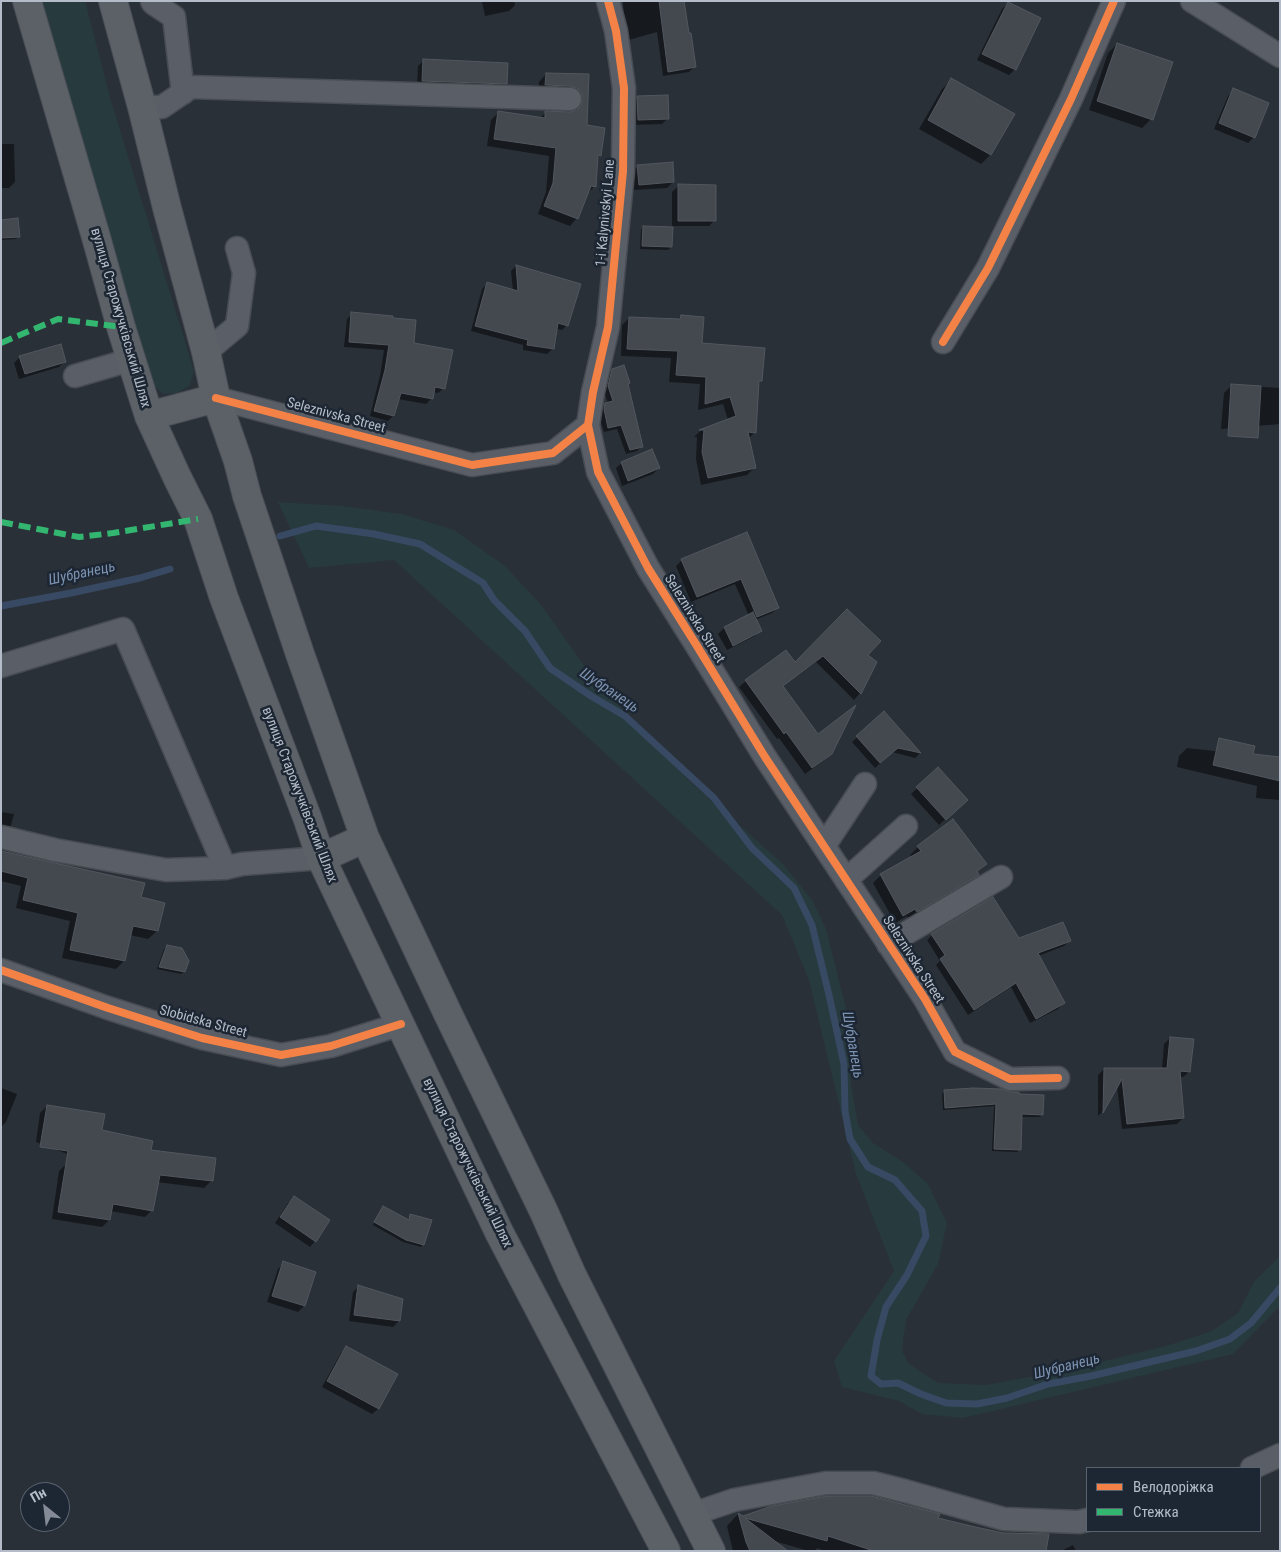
<!DOCTYPE html>
<meta charset="utf-8">
<style>
body{margin:0}
#map{position:relative;width:1281px;height:1552px;overflow:hidden;background:#2a3038;font-family:"Roboto Condensed",sans-serif}
canvas{display:block}
.frame{position:absolute;inset:0;border:2px solid #b4bcc9;pointer-events:none}
.legend{position:absolute;left:1086px;top:1467px;width:175px;height:65px;box-sizing:border-box;background:#1d2633;border:1px solid #59626f;margin:0;padding:6px 9px;list-style:none;font-size:15px;color:#b4bcc9}
.legend li{display:flex;align-items:center;gap:10px;height:25px}
.legend b{width:25px;border:1px solid #59626f}
.north{position:absolute;left:20px;top:1482px;width:50px;height:50px;box-sizing:border-box;background:#1d2633;border:1px solid #59626f;border-radius:50%;rotate:331deg;font-size:14px;font-weight:700;line-height:20px;text-align:center;color:#b4bcc9}
.north::after{content:'';display:block;margin:auto;width:18px;height:22px;background:#848b96;clip-path:polygon(50% 0,100% 100%,50% 72%,0 100%)}
</style>
<div id="map">
<canvas width="1281" height="1552"></canvas>
<div class="frame"></div>
<ul class="legend">
<li><b style="height:6px;background:#f48246"></b>Велодоріжка</li>
<li><b style="height:6px;background:#33b770"></b>Стежка</li>
</ul>
<div class="north">Пн</div>
</div>
<script>
const ctx = document.querySelector('canvas').getContext('2d');
ctx.lineJoin = 'round';
function fillPath(path, color) { ctx.fillStyle = color; ctx.fill(path, 'evenodd'); }
const toPath = rows => new Path2D(rows.map(r => 'M' + r).join(''));
function strokePath(path, color, width, dash) { ctx.strokeStyle = color; ctx.lineWidth = width; ctx.lineCap = dash ? 'butt' : 'round'; ctx.setLineDash(dash || []); ctx.stroke(path); }
function label(font, color, halo, rows, align = 'center') {
  ctx.font = font + ' "Roboto Condensed",sans-serif'; ctx.lineWidth = 5; ctx.setLineDash([]); ctx.textBaseline = 'middle'; ctx.strokeStyle = halo; ctx.fillStyle = color; for (const [text, x, y, turn = 0] of rows) {
    ctx.save(); ctx.translate(x, y); ctx.rotate((+turn || 0) * Math.PI / 180); ctx.textAlign = isNaN(turn) ? turn : align; if (halo) ctx.strokeText(text, 0, 0); ctx.fillText(text, 0, 0); ctx.restore();
  }
}
fillPath(toPath([
 [36,1,85,1,111,101,194,371,190,385,177,393,163,394,151,382],
 [278,502,342,506,402,514,454,530,505,566,542,606,592,677,687,779,783,864,812,900,826,929,847,1012,851,1084,858,1125,873,1143,903,1162,928,1184,947,1223,938,1264,906,1320,902,1351,909,1364,938,1383,986,1385,1068,1370,1166,1346,1212,1331,1238,1313,1254,1282,1280,1256,1280,1306,1233,1354,963,1418,922,1414,899,1401,842,1387,834,1361,894,1271,856,1174,809,980,782,915,394,560,309,568]
]), '#273a3e');
fillPath(toPath([
 [482,1,514,1,515,5,509,11,485,16],
 [623,1,683,1,694,67,689,72,663,76,657,32,625,41],
 [1008,3,1040,19,1015,69,1009,75,977,60,1002,9],
 [1117,44,1151,119,1142,128,1089,110,1108,53],
 [424,60,506,83,500,89,417,87,418,66],
 [546,74,588,76,586,126,600,155,597,158,595,186,587,194,577,218,570,226,538,214,546,192,549,156,487,146,491,120,499,112,539,119,545,113,575,112,576,107,538,92,539,82],
 [951,80,990,155,981,164,919,129,942,89],
 [1234,90,1254,137,1248,143,1214,129,1228,96],
 [638,98,668,118,662,124,632,125,632,103],
 [1,144,14,144,15,182,9,188,1,188],
 [638,166,673,182,667,188,633,190,632,172],
 [678,186,715,220,709,226,672,226,672,192],
 [1,221,19,236,16,239,1,240],
 [643,227,671,247,668,250,640,249,641,230],
 [516,266,567,325,562,330,556,329,553,348,547,354,523,350,523,345,471,331,482,289,487,284,513,291,511,271],
 [352,314,412,344,444,388,438,393,433,392,432,398,426,404,398,399,393,416,388,421,370,416,380,376,384,350,344,347,347,319],
 [681,316,700,344,761,380,758,384,755,432,748,439,754,468,747,475,701,485,696,459,697,437,694,437,700,431,728,420,723,404,698,410,700,384,669,382,671,358,621,356,622,325,629,318,677,320],
 [20,357,65,361,59,367,19,379,14,363],
 [612,370,629,383,627,385,642,446,637,451,626,454,617,429,604,432,599,415,600,409,608,403,604,391,607,375],
 [1232,385,1280,388,1280,424,1221,429,1224,393],
 [622,463,659,468,653,474,622,486,616,468],
 [746,534,778,608,772,613,755,620,760,630,755,636,727,650,718,634,724,628,749,616,735,584,691,602,676,566,682,560],
 [847,610,866,655,875,663,860,693,854,700,816,662,782,687,831,754,823,761,805,774,779,738,777,739,739,687,746,681,786,651,794,663],
 [884,713,920,753,915,758,892,752,875,768,852,742],
 [1187,748,1280,758,1280,800,1256,798,1257,786,1177,767,1179,756],
 [938,769,960,806,939,825,911,794],
 [1,812,14,814,11,825,8,828,1,827],
 [918,847,985,864,976,872,977,875,969,883,909,919,907,916,895,923,873,883,881,875,912,857,910,855],
 [1,852,140,898,157,931,148,939,130,935,124,961,116,969,62,958,70,921,16,908,21,886,1,881],
 [932,935,1069,941,1064,946,1038,956,1063,1003,1058,1009,1030,1023,1011,987,968,1015,936,965,940,961,927,940],
 [167,947,187,961,184,972,181,974,157,969,164,949],
 [1170,1038,1189,1072,1183,1077,1179,1077,1183,1118,1177,1124,1122,1129,1117,1086,1102,1112,1098,1116,1098,1075,1104,1069,1162,1069,1164,1044],
 [1,1088,17,1094,6,1122,1,1127],
 [944,1091,1042,1114,1040,1117,1021,1117,1020,1149,1017,1152,992,1151,994,1106,943,1110,942,1094],
 [47,1106,101,1131,150,1151,211,1181,204,1188,157,1182,152,1210,145,1217,110,1211,109,1220,102,1227,52,1219,59,1171,66,1164,78,1158,36,1142,40,1113],
 [294,1198,315,1241,310,1247,275,1223,288,1203],
 [381,1210,407,1221,410,1216,423,1244,421,1247,403,1242,373,1225],
 [284,1263,315,1272,304,1306,298,1312,267,1302,278,1269],
 [359,1286,402,1300,399,1321,393,1327,349,1321,353,1292],
 [346,1348,396,1375,378,1409,372,1414,322,1387,341,1353],
 [738,1514,743,1518,1045,1551,825,1551,817,1548,815,1551,809,1551,774,1541,787,1551,733,1551,727,1526],
 [1073,1545,1076,1551,1061,1551]
]), '#0007');
strokePath(toPath([
 [280,536,316,526,374,534,420,544,483,583,494,600,525,631,550,668,591,696,625,716,714,798,752,848,794,888,812,925,829,995,844,1064,845,1111,850,1139,868,1167,895,1180,922,1211,926,1236,907,1275,886,1307,877,1340,871,1376,881,1384,898,1383,921,1394,946,1403,977,1404,1007,1398,1048,1384,1091,1376,1196,1351,1230,1339,1251,1323,1280,1288],
 [1,606,71,593,140,578,170,569]
]), '#384963', 7);
const building = toPath([
 [659,1,684,1,689,33,691,33,696,67,668,72,659,1],
 [1008,2,1041,18,1016,70,982,54,1008,2],
 [1117,43,1173,62,1153,120,1097,101,1117,43],
 [423,59,508,63,507,84,422,81,423,59],
 [546,73,589,74,587,125,605,128,601,156,598,155,596,187,591,186,578,219,544,206,553,183,556,148,494,139,498,111,545,118,545,111,570,112,577,110,581,106,583,99,581,92,577,88,570,86,545,85,546,73],
 [951,78,1015,114,991,155,928,120,951,78],
 [1233,88,1269,103,1255,138,1219,123,1233,88],
 [668,95,669,119,638,120,637,96,668,95],
 [673,162,674,182,639,185,637,165,673,162],
 [678,184,716,185,716,221,678,221,678,184],
 [18,218,20,237,1,238,1,220,18,218],
 [643,226,673,227,672,247,642,246,643,226],
 [516,265,581,284,568,326,558,323,554,349,527,345,528,340,475,326,487,282,518,291,516,265],
 [351,312,393,316,393,318,416,320,414,343,453,350,445,389,435,387,433,399,401,393,394,416,374,411,385,370,389,345,349,342,351,312],
 [681,315,704,317,702,343,765,348,762,381,759,381,756,433,748,432,756,468,708,478,702,452,704,430,699,430,736,416,730,397,705,404,706,377,676,375,678,351,627,349,629,317,680,319,681,315],
 [61,344,66,362,25,374,19,356,61,344],
 [624,365,630,383,628,384,643,447,630,450,621,425,608,428,604,409,605,403,613,401,608,386,612,369,624,365],
 [1231,384,1261,386,1258,438,1228,436,1231,384],
 [652,449,660,468,628,481,621,462,652,449],
 [747,532,779,608,757,617,741,579,697,597,681,559,747,532],
 [847,609,881,641,868,655,877,662,861,694,823,656,783,686,818,734,856,705,832,754,812,768,786,732,784,734,745,680,786,650,795,662,847,609],
 [753,612,762,631,733,646,724,627,753,612],
 [884,711,921,753,898,748,880,763,856,736,884,711],
 [1219,738,1255,746,1253,754,1280,757,1280,781,1213,765,1219,738],
 [938,767,968,800,946,820,916,787,938,767],
 [953,819,987,864,977,871,979,875,917,912,915,909,903,916,880,874,921,851,917,846,953,819],
 [1,851,145,883,141,897,165,903,158,931,133,926,125,961,70,950,78,913,23,900,28,878,1,871,1,851],
 [993,897,1019,938,1063,922,1071,941,1038,953,1065,1003,1036,1019,1016,983,974,1010,940,959,945,955,931,934,993,897],
 [167,945,182,948,189,961,185,972,159,967,167,945],
 [1170,1037,1194,1039,1190,1072,1180,1071,1184,1118,1127,1124,1122,1079,1103,1113,1104,1068,1167,1068,1170,1037],
 [973,1088,1001,1089,1010,1092,1019,1092,1019,1094,1044,1095,1043,1115,1022,1114,1021,1150,994,1149,996,1104,945,1108,944,1090,973,1088],
 [47,1105,105,1114,102,1130,153,1141,151,1150,216,1158,213,1181,160,1175,153,1211,113,1204,110,1220,58,1212,68,1151,40,1147,47,1105],
 [294,1196,330,1220,316,1242,280,1217,294,1196],
 [383,1206,409,1220,410,1214,432,1220,424,1245,406,1240,374,1222,383,1206],
 [283,1261,316,1272,305,1306,272,1296,283,1261],
 [358,1285,403,1299,400,1321,354,1315,358,1285],
 [346,1346,398,1374,379,1409,327,1381,346,1346],
 [827,1496,871,1496,940,1514,938,1518,971,1526,1003,1533,1049,1534,1046,1551,874,1551,828,1536,827,1541,745,1518,788,1551,750,1551,746,1542,738,1513,743,1516,772,1506,827,1496]
]);
fillPath(building, '#444950');
strokePath(building, '#52575f', 1);
const minor = toPath([
 [152,1,153,3,174,17,183,93],
 [1192,1,1280,56],
 [142,107,162,107,191,87,570,99],
 [943,342,988,268,1071,99,1114,1],
 [206,352,237,326,244,273,237,248],
 [75,376,130,360],
 [216,398,472,465,553,453,588,425,598,472,648,568,697,646,765,757,925,999,955,1052,1010,1079,1058,1078],
 [588,425,593,392,608,327,623,171,624,88,616,31,608,1],
 [1,666,123,629,225,868],
 [1,837,55,850,166,870,225,868,242,864,321,858],
 [824,846,865,784],
 [846,880,906,826],
 [888,944,1001,877],
 [1,970,108,1008,202,1038,281,1055,331,1046,401,1024],
 [1252,1468,1280,1455],
 [693,1514,734,1500,826,1483,873,1483,905,1491,1004,1519,1079,1522,1087,1520]
]);
const major = toPath([
 [27,1,96,237,121,327,149,416,177,477,198,519,224,598,307,817,321,858,499,1232,666,1551],
 [113,1,142,107,167,208,206,352,216,398,238,461,247,496,300,654,365,838,449,1016,544,1212,572,1275,711,1551],
 [149,416,216,398],
 [321,858,365,838]
]);
strokePath(minor, '#484c53', 25);
strokePath(major, '#484c55', 30);
strokePath(minor, '#5a5e66', 22);
strokePath(major, '#5c6168', 28);
strokePath(toPath([
 [1,343,58,319,121,327],
 [1,522,79,537,113,533,198,519]
]), '#33b770', 6, [12, 6]);
strokePath(toPath([
 [943,342,988,268,1071,99,1114,1],
 [216,398,472,465,553,453,588,425,598,472,648,568,697,646,765,757,925,999,955,1052,1010,1079,1058,1078],
 [588,425,593,392,608,327,623,171,624,88,616,31,608,1],
 [1,970,108,1008,202,1038,281,1055,331,1046,401,1024]
]), '#f48246', 8);
label('14px', '#b4bcc9', '#1d2633', [
 ["1-i Kalynivskyi Lane",606,213,-85],
 ["вулиця Старожучківський Шлях",120,318,74],
 ["Seleznivska Street",336,416,15],
 ["Seleznivska Street",694,619,58],
 ["вулиця Старожучківський Шлях",299,795,69],
 ["Seleznivska Street",913,960,57],
 ["Slobidska Street",203,1022,15],
 ["вулиця Старожучківський Шлях",467,1163,64]
]);
label('italic 15px', '#7c92b1', '#1d2633', [
 ["Шубранець",82,574,-12],
 ["Шубранець",609,691,34],
 ["Шубранець",852,1045,80],
 ["Шубранець",1067,1367,-14]
]);
</script>
